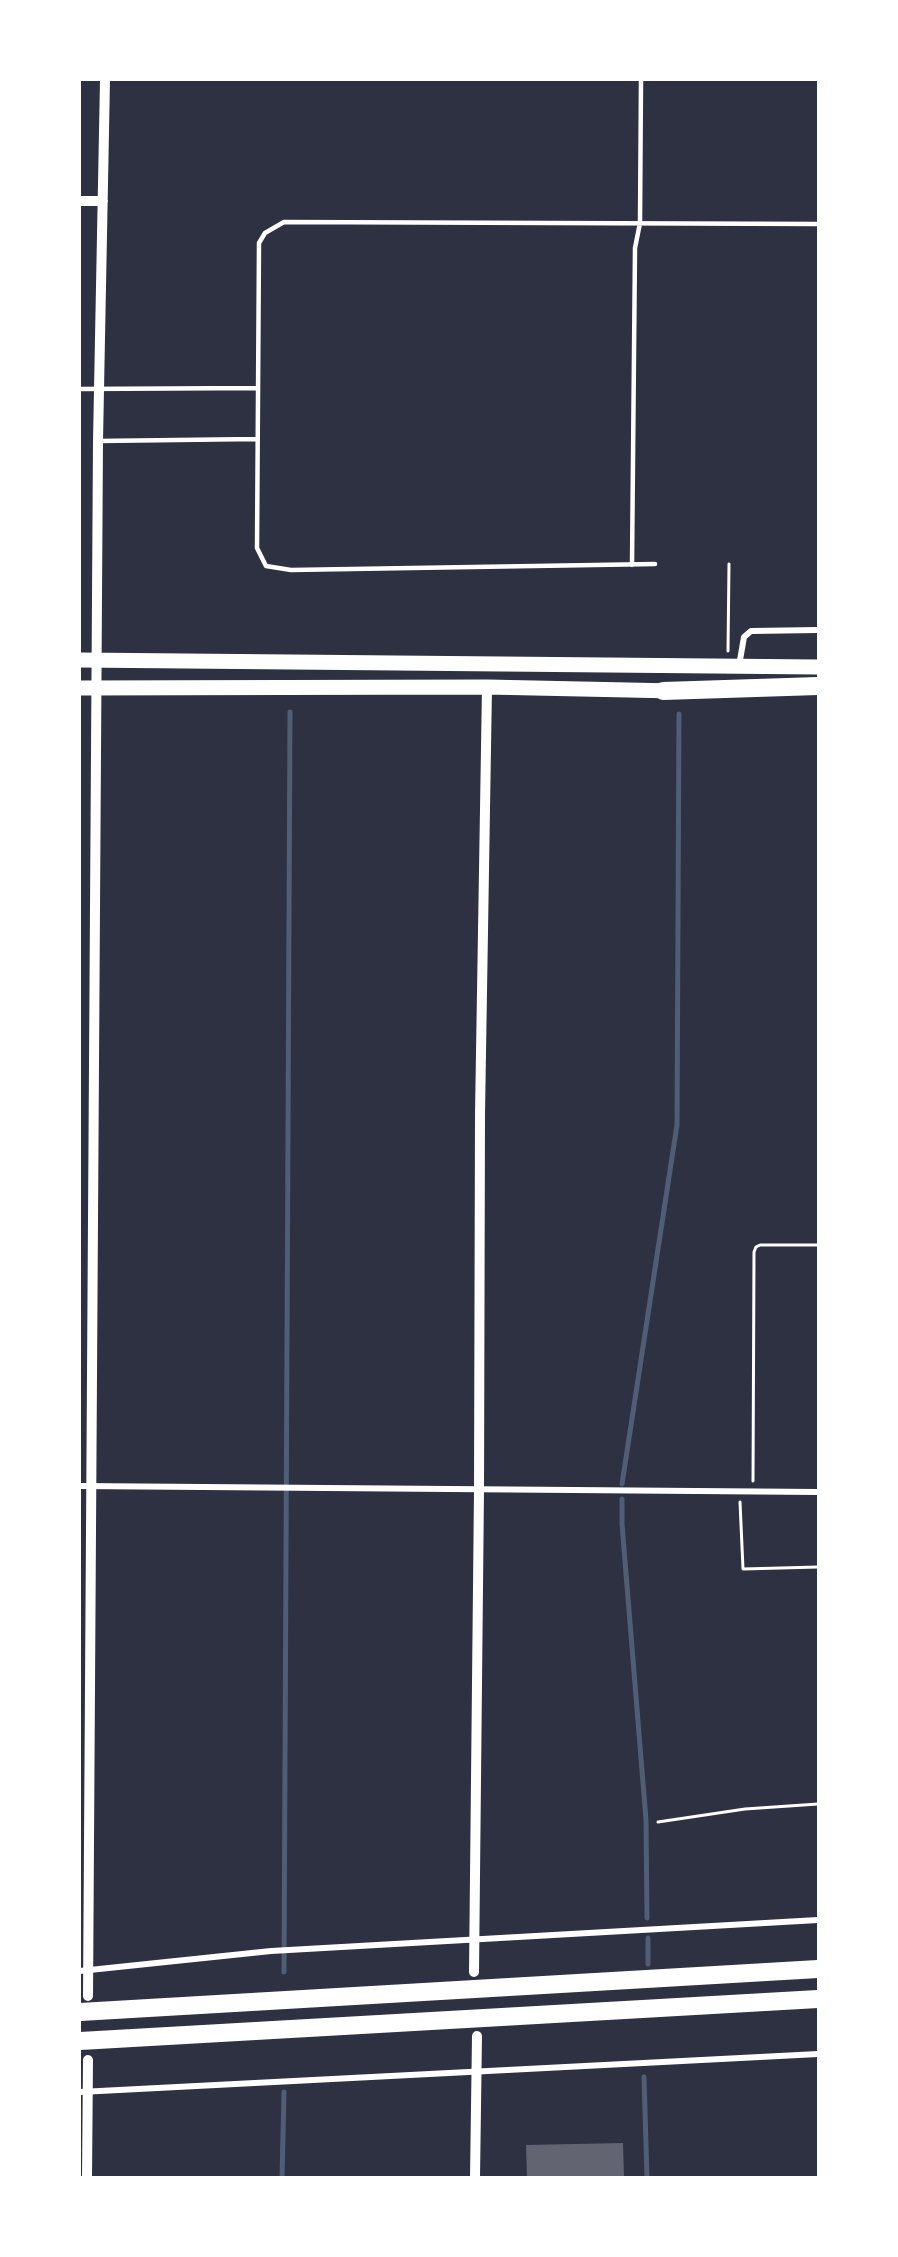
<!DOCTYPE html>
<style>
body{margin:0}
#map{position:relative;width:898px;height:2257px;overflow:hidden;background:#2d3142;font-family:Mulish,sans-serif}
canvas{display:block}
.frame{position:absolute;inset:0;border:81px solid #fff;pointer-events:none}
</style>
<div id="map">
<canvas width="898" height="2257"></canvas>
<div class="frame"></div>
</div>
<script>
const ctx = document.querySelector('canvas').getContext('2d');
ctx.lineJoin = 'round';
const toPath = rows => new Path2D(rows.map(r => 'M' + r).join(''));
function strokePath(path, color, width, dash) { ctx.strokeStyle = color; ctx.lineWidth = width; ctx.lineCap = dash ? 'butt' : 'round'; ctx.setLineDash(dash || []); ctx.stroke(path); }
function fillPath(path, color) { ctx.fillStyle = color; ctx.fill(path, 'evenodd'); }
strokePath(toPath([
 [622,1484,677,1125,679,714],
 [622,1499,622,1524,646,1820,647,1918],
 [648,1964,648,1938],
 [284,1972,290,712],
 [644,2077,647,2178],
 [282,2178,284,2092]
]), '#4f5d75', 5);
fillPath(toPath([
 [623,2143,624,2178,527,2178,526,2145]
]), '#626471');
strokePath(toPath([
 [728,651,729,564],
 [753,1481,754,1252,756,1247,760,1245,818,1245],
 [740,1502,743,1569,818,1567],
 [658,1822,745,1809,818,1804]
]), '#fff', 3);
strokePath(toPath([
 [80,389,258,388],
 [98,441,257,439],
 [655,564,291,570,266,566,257,548,259,243,265,233,284,222,818,224],
 [632,565,635,248,640,223,641,80]
]), '#fff', 4.5);
strokePath(toPath([
 [739,666,744,637,751,631,818,630],
 [80,1486,818,1492],
 [80,1971,271,1951,818,1920],
 [80,2092,818,2054]
]), '#fff', 6);
strokePath(toPath([
 [80,201,103,201],
 [474,1972,479,1490,480,1114,487,687],
 [88,1996,98,441,105,80],
 [87,2178,88,2060],
 [475,2178,477,2036]
]), '#fff', 10);
strokePath(toPath([
 [80,660,818,667],
 [80,688,487,687,675,691]
]), '#fff', 15);
strokePath(toPath([
 [663,691,818,686],
 [80,2012,818,1969],
 [80,2041,818,1999]
]), '#fff', 18);
</script>
